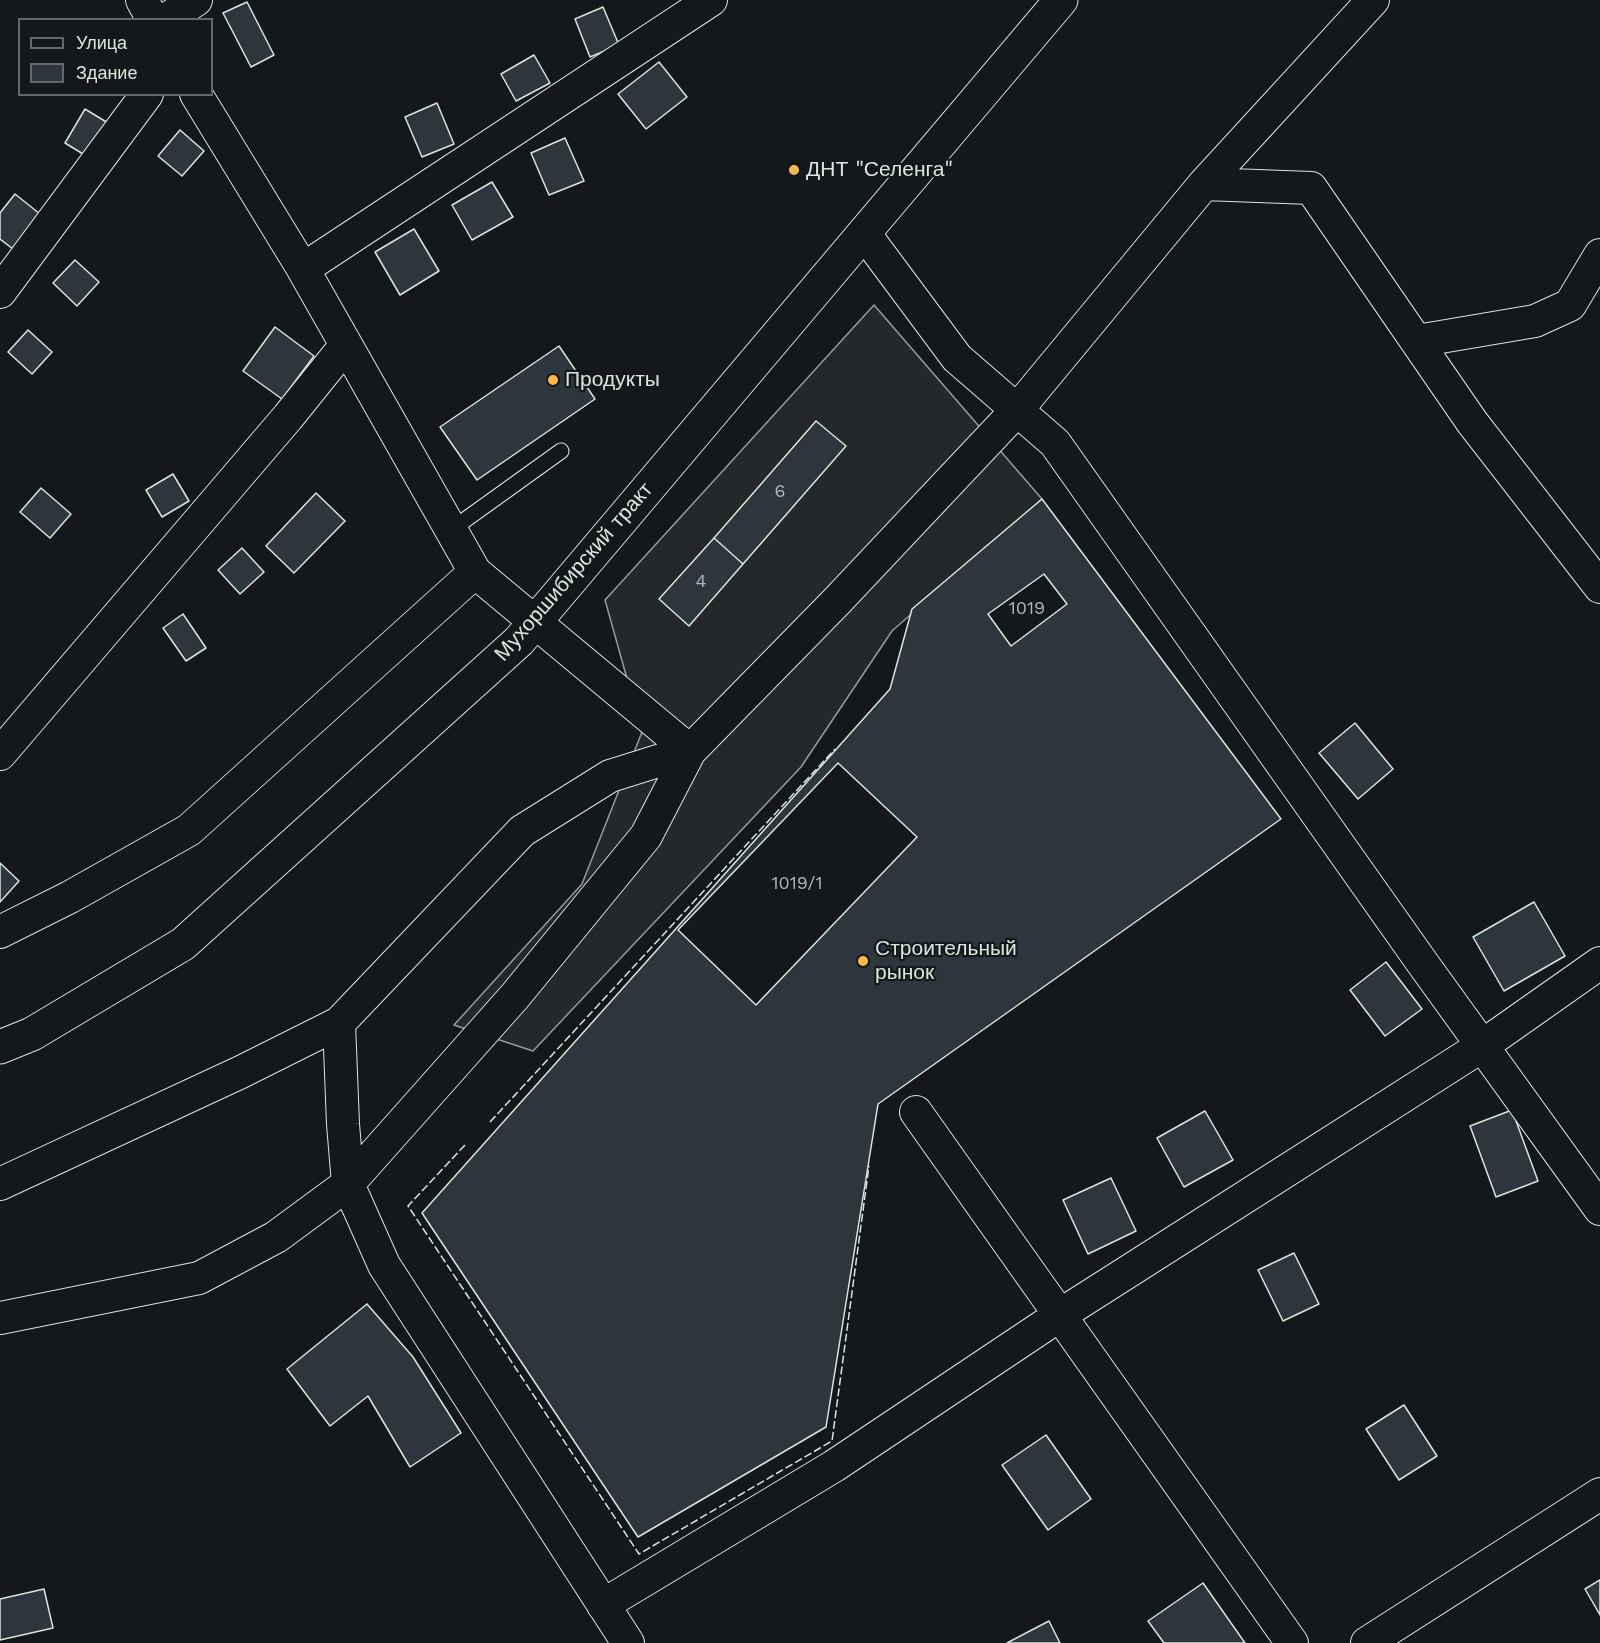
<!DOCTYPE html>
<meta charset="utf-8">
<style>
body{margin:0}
#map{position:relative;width:1600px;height:1643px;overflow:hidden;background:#14181c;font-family:"Work Sans",sans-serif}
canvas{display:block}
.legend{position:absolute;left:18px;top:18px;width:195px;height:78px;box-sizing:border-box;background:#14181c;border:2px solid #626a69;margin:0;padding:8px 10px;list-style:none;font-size:18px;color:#d8e6dc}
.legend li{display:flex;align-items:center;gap:12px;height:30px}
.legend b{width:30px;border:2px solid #626a69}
</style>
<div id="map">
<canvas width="1600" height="1643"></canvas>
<ul class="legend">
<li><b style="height:8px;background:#14181c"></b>Улица</li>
<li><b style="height:16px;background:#2c363c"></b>Здание</li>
</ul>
</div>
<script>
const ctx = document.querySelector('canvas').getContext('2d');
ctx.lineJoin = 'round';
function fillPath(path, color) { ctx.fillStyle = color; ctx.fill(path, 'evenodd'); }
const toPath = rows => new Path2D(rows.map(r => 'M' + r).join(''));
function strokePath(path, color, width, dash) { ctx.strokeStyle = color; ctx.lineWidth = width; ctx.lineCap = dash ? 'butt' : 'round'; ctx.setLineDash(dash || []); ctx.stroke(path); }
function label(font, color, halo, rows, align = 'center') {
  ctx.font = font + ' "Work Sans",sans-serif'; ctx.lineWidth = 4.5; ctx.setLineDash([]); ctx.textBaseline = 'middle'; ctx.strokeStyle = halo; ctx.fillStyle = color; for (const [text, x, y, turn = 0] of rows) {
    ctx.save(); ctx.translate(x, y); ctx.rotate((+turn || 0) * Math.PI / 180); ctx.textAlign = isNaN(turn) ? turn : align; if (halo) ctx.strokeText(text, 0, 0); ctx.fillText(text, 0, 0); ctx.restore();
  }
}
const parking = toPath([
 [874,305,1042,499,892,631,801,767,533,1051,454,1025,582,884,642,732,605,600,874,305]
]);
fillPath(parking, '#24282b');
strokePath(parking, '#939e99', 1.5);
const building = toPath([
 [247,2,274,55,251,67,223,13,247,2],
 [603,7,619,45,590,57,575,19,603,7],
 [534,55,550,83,516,101,501,74,534,55],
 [659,62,687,97,646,129,618,94,659,62],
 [437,103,454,144,422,157,405,117,437,103],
 [85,109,108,123,88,157,65,143,85,109],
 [180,130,204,151,182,176,158,156,180,130],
 [565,138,584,181,549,195,531,153,565,138],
 [492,182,513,217,472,240,452,205,492,182],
 [15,194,40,214,13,249,0,239,0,213,15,194],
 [414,229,439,271,400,295,375,252,414,229],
 [75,260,99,282,77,306,53,283,75,260],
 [275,327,314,356,282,399,243,371,275,327],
 [28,330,52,352,32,374,8,352,28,330],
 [559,346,595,399,477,480,440,427,559,346],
 [816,421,846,446,743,564,714,538,816,421],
 [173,474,189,501,162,517,146,490,173,474],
 [41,488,71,514,50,538,20,512,41,488],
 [316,493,345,521,294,573,266,546,316,493],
 [1042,499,1281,819,878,1104,826,1427,638,1537,422,1213,890,689,912,609,1042,499],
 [714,538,743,564,689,626,659,599,714,538],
 [242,548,264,572,240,594,218,570,242,548],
 [1044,574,1067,604,1011,646,988,614,1044,574],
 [183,614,206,648,186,661,163,628,183,614],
 [1355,723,1393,769,1358,799,1319,753,1355,723],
 [838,763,917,837,756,1005,678,930,838,763],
 [0,863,19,881,0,902,0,863],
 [1534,902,1565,956,1504,991,1473,937,1534,902],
 [1386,962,1422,1009,1385,1036,1350,990,1386,962],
 [1512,1110,1538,1181,1496,1197,1470,1126,1512,1110],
 [1205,1111,1233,1160,1184,1187,1157,1138,1205,1111],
 [1111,1178,1136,1231,1088,1254,1063,1200,1111,1178],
 [1294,1253,1319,1304,1283,1321,1258,1270,1294,1253],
 [367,1304,413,1357,461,1433,410,1467,368,1396,330,1426,287,1369,367,1304],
 [1404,1405,1437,1456,1399,1480,1366,1429,1404,1405],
 [1046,1435,1091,1499,1048,1530,1002,1465,1046,1435],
 [1600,1580,1600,1615,1585,1589,1600,1580],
 [1203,1583,1245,1643,1164,1643,1148,1621,1203,1583],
 [44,1589,53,1628,0,1640,0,1599,44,1589],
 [1049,1621,1060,1643,1007,1643,1049,1621]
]);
fillPath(building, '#2c363c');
strokePath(building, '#d8e6dc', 1.5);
const service = toPath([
 [451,530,561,451]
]);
const minor = toPath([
 [142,0,153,20],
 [165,20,196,0],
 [196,94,303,269,475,572,690,751],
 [1204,184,1311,188,1472,422,1600,587],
 [864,233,957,358,1055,443,1421,961,1600,1209],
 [303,269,711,0],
 [0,292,147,94],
 [1417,341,1535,321,1570,305,1600,255],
 [0,754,288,417,346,345],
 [0,932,70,897,189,830,475,572],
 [339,1023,343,1124,348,1184,384,1265,628,1643],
 [916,1112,1292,1643],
 [0,1184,241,1072,339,1023,522,831,610,776,690,751],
 [0,1318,199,1278,276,1237,348,1184,515,996,646,836,690,751,837,601,1017,410,1204,184,1373,0],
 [603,1605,834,1466,1060,1315,1482,1046,1600,963],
 [1367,1643,1600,1494]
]);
const primary = toPath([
 [0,1047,32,1034,183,944,519,641,1061,0]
]);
strokePath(service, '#d8e6dc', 17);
strokePath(minor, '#d8e6dc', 34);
strokePath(primary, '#d8e6dc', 35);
strokePath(service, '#14181c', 15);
strokePath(minor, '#14181c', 32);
strokePath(primary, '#14181c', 33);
strokePath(toPath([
 [490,1122,835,749],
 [465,1145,408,1206,639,1554,832,1441,869,1166]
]), '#d8e6dc', 1.5, [8, 3]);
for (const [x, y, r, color] of [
 [794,170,6,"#ffb74d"],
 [553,380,6,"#ffb74d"],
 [863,961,6,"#ffb74d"]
]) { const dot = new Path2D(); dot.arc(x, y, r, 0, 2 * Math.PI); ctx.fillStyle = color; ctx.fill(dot); strokePath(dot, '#14181c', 2); }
label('18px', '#adbab4', null, [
 ["6",780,492],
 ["4",701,582],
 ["1019",1027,609],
 ["1019/1",797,884]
]);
label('21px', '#d8e6dc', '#14181c', [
 ["ДНТ \"Селенга\"",806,170],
 ["Продукты",565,380],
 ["Строительный",875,949],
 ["рынок",875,973]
], 'left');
label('21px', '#d8e6dc', '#14181c', [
 ["Мухоршибирский тракт",574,572,-49]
]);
</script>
